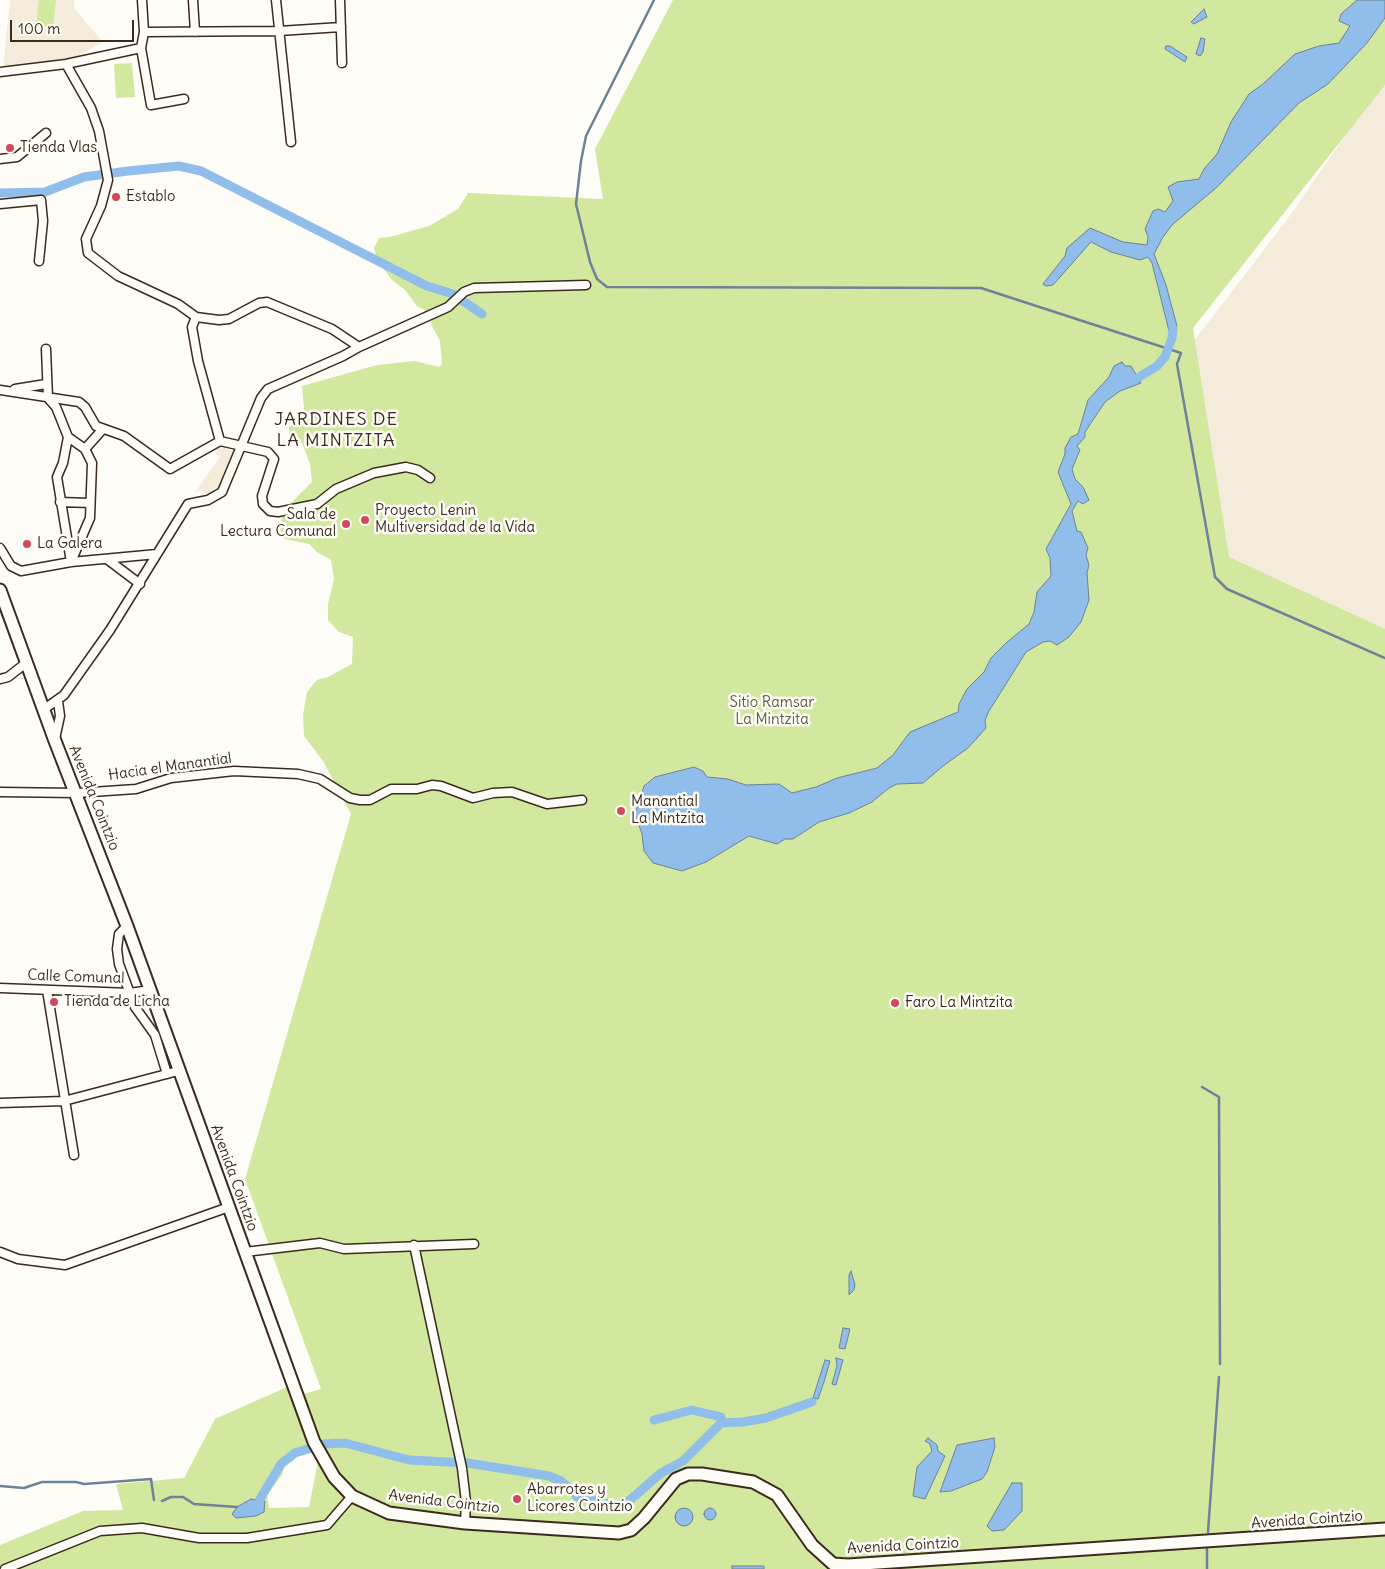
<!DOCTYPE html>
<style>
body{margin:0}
#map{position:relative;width:1385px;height:1569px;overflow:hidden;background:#fdfcf7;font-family:Delius,sans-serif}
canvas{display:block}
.scale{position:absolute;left:10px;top:20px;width:124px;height:22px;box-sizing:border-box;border:2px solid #3b2a1e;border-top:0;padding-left:6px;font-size:15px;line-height:18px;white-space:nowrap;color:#3b2a1e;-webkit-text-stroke:4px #fdfcf7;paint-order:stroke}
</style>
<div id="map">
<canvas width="1385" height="1569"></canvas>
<div class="scale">100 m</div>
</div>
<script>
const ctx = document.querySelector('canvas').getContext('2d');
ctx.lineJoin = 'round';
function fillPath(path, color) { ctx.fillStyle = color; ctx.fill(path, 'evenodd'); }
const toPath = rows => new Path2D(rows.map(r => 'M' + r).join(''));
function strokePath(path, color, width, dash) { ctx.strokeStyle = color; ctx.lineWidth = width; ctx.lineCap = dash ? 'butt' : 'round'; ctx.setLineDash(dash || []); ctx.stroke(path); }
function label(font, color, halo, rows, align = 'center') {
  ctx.font = font + ' Delius,sans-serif'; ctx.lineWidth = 5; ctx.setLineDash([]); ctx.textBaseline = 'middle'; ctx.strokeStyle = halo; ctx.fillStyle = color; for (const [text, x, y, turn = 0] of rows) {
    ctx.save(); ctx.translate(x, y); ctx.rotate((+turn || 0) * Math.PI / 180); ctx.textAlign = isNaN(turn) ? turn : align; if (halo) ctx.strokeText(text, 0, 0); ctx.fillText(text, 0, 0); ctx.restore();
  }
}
fillPath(toPath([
 [10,0,74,0,74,8,103,42,78,56,3,69],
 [1385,85,1385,642,1228,575,1190,346,1289,217,1362,111],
 [220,445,238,454,222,478,226,480,219,490,215,487,209,496,200,490,198,492,196,491,220,457,215,453]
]), '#f5ebda');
fillPath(toPath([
 [39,0,56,0,53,28,36,26],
 [673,0,1385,0,1385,85,1193,328,1229,557,1385,629,1385,1569,0,1569,0,1545,83,1511,123,1510,116,1484,184,1478,215,1419,287,1387,311,1451,297,1455,292,1462,285,1464,282,1475,267,1495,269,1508,309,1507,322,1441,304,1394,321,1389,245,1179,351,814,323,761,304,736,303,715,307,692,317,680,328,677,352,664,353,637,339,632,328,620,328,604,334,579,331,560,317,552,309,544,285,539,280,530,283,511,312,482,310,464,302,443,289,434,289,427,302,417,304,409,302,386,377,365,415,361,439,367,442,364,440,341,432,326,430,313,417,306,405,290,392,280,377,260,374,248,379,238,390,237,429,226,458,209,468,193,603,199,595,149],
 [132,63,135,97,116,98,114,64]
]), '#d1e89e');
const water = toPath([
 [1357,0,1385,0,1385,18,1367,43,1328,84,1299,103,1216,188,1172,225,1163,237,1154,254,1166,285,1177,326,1169,331,1152,263,1148,257,1140,260,1111,252,1091,242,1053,285,1046,286,1043,284,1065,256,1067,248,1090,228,1123,242,1147,245,1148,237,1145,229,1153,211,1158,209,1165,212,1173,201,1168,187,1177,182,1199,179,1204,169,1217,154,1231,122,1249,94,1263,84,1295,54,1319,46,1339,43,1350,26,1339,21,1341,14,1357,0],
 [1204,9,1207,17,1194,24,1191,22,1204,9],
 [1201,38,1205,39,1203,52,1200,56,1196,54,1201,38],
 [1166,46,1170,46,1187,57,1185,62,1165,49,1166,46],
 [1122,362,1125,366,1131,366,1141,383,1120,391,1105,402,1085,432,1085,437,1077,446,1080,450,1072,469,1075,479,1083,487,1089,500,1083,504,1078,501,1072,511,1077,531,1081,532,1088,548,1086,555,1089,565,1087,573,1089,600,1081,622,1069,637,1057,645,1050,641,1043,642,1026,652,989,711,985,720,986,728,968,748,943,766,923,783,897,784,889,788,872,802,849,813,819,822,793,839,785,839,777,844,749,836,706,862,682,871,653,863,644,851,642,834,635,814,644,786,655,777,694,767,703,771,707,777,728,779,746,785,779,784,792,793,816,787,837,778,877,768,893,755,910,732,958,712,959,704,967,689,984,672,991,658,1006,643,1029,624,1034,612,1037,592,1051,576,1050,558,1046,549,1071,504,1058,472,1065,454,1065,448,1071,437,1078,434,1088,400,1109,377,1114,366,1122,362],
 [851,1271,855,1285,854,1290,849,1295,849,1275,851,1271],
 [843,1328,850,1329,845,1349,839,1348,843,1328],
 [836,1358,843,1360,836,1385,832,1384,837,1366,836,1358],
 [825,1360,830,1361,824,1382,818,1399,813,1398,825,1360],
 [928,1438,937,1445,938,1451,945,1456,925,1499,913,1496,917,1467,932,1451,930,1444,925,1441,928,1438],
 [994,1438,995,1447,987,1472,982,1479,951,1491,940,1492,957,1445,994,1438],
 [1012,1483,1022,1483,1022,1511,1004,1530,992,1531,987,1526,1012,1483],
 [251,1499,265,1501,264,1512,256,1516,236,1518,232,1514,237,1507,251,1499],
 '675 1517a9 9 0 1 1 18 0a9 9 0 1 1-18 0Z',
 '704 1514a6 6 0 1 1 12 0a6 6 0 1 1-12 0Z',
 [732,1566,764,1566,764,1569,732,1569,732,1566]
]);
fillPath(water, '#90bdea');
strokePath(water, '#6e8298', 1);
strokePath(toPath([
 [654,0,586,136,581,161,576,204,590,262,597,279,607,287,981,288,1181,353,1177,364,1215,577,1227,589,1385,658],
 [1202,1087,1219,1097,1220,1364],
 [0,1486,24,1488,42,1482,76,1482,84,1484,151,1479,154,1500],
 [162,1501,171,1497,183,1497,194,1504,237,1507],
 [1208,1532,1219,1377],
 [1207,1569,1207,1547]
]), '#6e8298', 2.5);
strokePath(toPath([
 [0,193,45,192,84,177,128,171,179,166,201,171,427,286,453,294,482,314],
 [1139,377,1157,366,1165,357,1172,338,1173,329],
 [721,1423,743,1422,766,1418,812,1402],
 [260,1499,281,1464,295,1453,324,1444,345,1443,409,1460,468,1463,549,1476,561,1481,572,1490,577,1497,622,1507,661,1473,683,1461,721,1423,721,1417,692,1410,654,1420]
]), '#90bdea', 9);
const minor = toPath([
 [142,0,144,32,141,48,151,105,184,99],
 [193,0,195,32],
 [276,0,291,142],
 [340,0,342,63],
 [144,32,279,31,341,27],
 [66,64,91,108,99,131,108,180,101,206,86,239,88,253,118,276,178,304,196,317,219,320,229,319,259,303,267,302,332,329,359,347],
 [0,72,66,64,141,48],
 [0,159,17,157,46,133],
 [0,204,41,200,43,221,39,261],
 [196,317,192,327,198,361,220,441],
 [46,349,48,398,56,407,68,437,85,449,92,463,90,518,71,562],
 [15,389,46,384],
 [0,390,79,402,85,407,96,426,124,436,170,469,220,441,268,452,274,459,262,496,263,504,270,511,278,512,317,504,336,489,374,473,406,467,418,470,430,478],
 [68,437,63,463,57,477,71,562],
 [85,449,102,430],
 [60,502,90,503],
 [0,548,11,566,21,571,71,562,157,554],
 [107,559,140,584],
 [0,679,8,677,26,663],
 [43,710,64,695,110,630,188,504,208,500,222,492,261,398,268,389,343,356,359,347,448,307,464,292,474,288,586,285],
 [55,739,60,716,58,701],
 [0,792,77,793,136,789,171,778,234,771,298,774,320,779,350,798,360,800,370,800,391,789,417,789,432,785,441,786,473,798,493,793,512,792,547,804,582,800],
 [127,926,119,934,117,949,119,964,135,1007,155,1035,167,1074],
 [0,988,130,993,150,990],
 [47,990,74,1155],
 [0,1103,64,1101,178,1071],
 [414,1245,462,1468,466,1502,465,1523],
 [0,1252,18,1259,65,1265,229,1207],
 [245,1252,320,1243,344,1249,474,1244],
 [5,1569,100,1531,142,1528,199,1538,247,1538,327,1525,352,1496]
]);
const secondary = toPath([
 [0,590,55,741,127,926,314,1442,334,1477,352,1496,389,1513,465,1523,619,1533,631,1530,644,1518,676,1479,688,1474,702,1474,753,1482,777,1495,812,1545,833,1564,848,1565,1385,1529]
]);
strokePath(minor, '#3b2a1e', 11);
strokePath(secondary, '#3b2a1e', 15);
strokePath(minor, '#fdfcf7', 8);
strokePath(secondary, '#fdfcf7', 11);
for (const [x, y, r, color] of [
 [10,148,5,"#d1495b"],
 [116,197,5,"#d1495b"],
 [365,520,5,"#d1495b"],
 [346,524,5,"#d1495b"],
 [27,544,5,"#d1495b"],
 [621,811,5,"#d1495b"],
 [54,1002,5,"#d1495b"],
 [895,1003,5,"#d1495b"],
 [517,1499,5,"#d1495b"]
]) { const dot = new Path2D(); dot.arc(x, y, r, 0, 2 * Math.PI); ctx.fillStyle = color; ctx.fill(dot); strokePath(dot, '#fdfcf7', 2); }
label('15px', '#3b2a1e', '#fdfcf7', [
 ["Tienda Vlas",20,148],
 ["Establo",126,197],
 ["Proyecto Lenin",375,511],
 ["Multiversidad de la Vida",375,528],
 ["Sala de",336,515,"right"],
 ["Lectura Comunal",336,532,"right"],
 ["La Galera",37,544],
 ["Manantial",631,802],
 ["La Mintzita",631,819],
 ["Tienda de Licha",64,1002],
 ["Faro La Mintzita",905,1003],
 ["Abarrotes y",527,1490],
 ["Licores Cointzio",527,1507]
], 'left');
label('15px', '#605a3e', '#fdfcf7', [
 ["Sitio Ramsar",772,703],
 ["La Mintzita",772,720]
]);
label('15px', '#3b2a1e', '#fdfcf7', [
 ["Hacia el Manantial",170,767,-8],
 ["Avenida Cointzio",94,798,68],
 ["Calle Comunal",76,977,2],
 ["Avenida Cointzio",234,1178,70],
 ["Avenida Cointzio",444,1502,7],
 ["Avenida Cointzio",1307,1520,-4],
 ["Avenida Cointzio",903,1546,-3]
]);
ctx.letterSpacing = '1px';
label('18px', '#3b2a1e', '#fdfcf7', [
 ["JARDINES DE",336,420],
 ["LA MINTZITA",336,441]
]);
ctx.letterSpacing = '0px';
</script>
